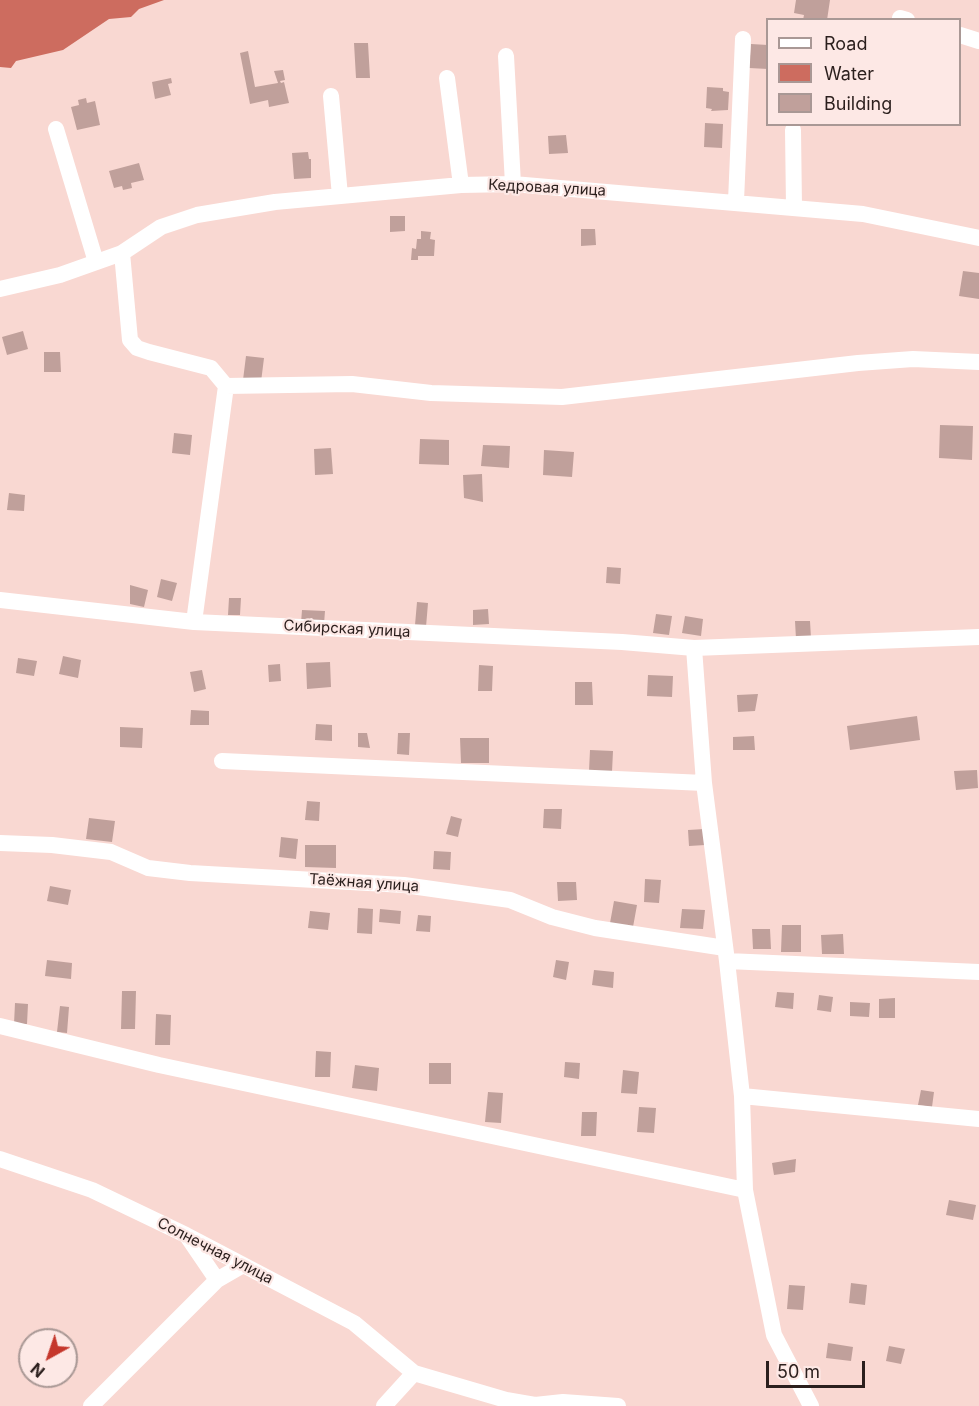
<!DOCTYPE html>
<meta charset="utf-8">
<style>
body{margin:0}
#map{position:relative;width:979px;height:1406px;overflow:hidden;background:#f9d8d2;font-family:Inter,sans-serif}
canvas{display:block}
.legend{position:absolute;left:766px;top:18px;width:195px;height:108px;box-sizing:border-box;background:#fde8e5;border:2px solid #a99895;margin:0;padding:8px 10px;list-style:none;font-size:18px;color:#2b1f1d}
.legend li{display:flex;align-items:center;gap:12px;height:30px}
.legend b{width:30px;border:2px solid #a99895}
.north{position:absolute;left:18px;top:1328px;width:60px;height:60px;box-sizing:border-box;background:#fde8e5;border:2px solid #a99895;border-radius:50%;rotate:220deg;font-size:16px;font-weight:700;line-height:24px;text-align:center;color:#2b1f1d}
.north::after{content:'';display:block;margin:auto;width:21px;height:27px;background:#c5372c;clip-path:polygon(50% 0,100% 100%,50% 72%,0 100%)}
.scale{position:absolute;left:766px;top:1361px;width:99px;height:27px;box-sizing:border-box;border:3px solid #2b1f1d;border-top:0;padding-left:8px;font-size:18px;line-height:21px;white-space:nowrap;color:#2b1f1d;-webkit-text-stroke:4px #fde8e5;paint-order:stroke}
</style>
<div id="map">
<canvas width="979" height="1406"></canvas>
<ul class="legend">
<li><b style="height:8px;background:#fff"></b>Road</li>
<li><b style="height:16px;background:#cd6c5f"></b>Water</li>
<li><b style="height:16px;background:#c0a09b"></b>Building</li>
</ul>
<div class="north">N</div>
<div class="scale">50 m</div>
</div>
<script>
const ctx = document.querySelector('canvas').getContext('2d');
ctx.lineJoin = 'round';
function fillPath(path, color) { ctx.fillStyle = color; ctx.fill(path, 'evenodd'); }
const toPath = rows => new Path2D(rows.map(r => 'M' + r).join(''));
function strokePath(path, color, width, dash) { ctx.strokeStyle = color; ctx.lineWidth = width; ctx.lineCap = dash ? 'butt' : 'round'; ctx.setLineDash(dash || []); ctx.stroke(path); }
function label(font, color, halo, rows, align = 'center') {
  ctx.font = font + ' Inter,sans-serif'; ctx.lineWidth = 4.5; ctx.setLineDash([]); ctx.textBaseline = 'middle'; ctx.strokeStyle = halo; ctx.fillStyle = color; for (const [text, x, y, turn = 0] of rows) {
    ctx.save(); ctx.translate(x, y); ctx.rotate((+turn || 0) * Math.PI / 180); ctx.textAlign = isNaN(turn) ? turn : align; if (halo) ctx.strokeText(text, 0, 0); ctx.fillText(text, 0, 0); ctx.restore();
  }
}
fillPath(toPath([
 [0,0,164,0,139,9,131,17,109,19,63,50,16,61,11,68,0,67]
]), '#cd6c5f');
fillPath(toPath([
 [796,0,830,0,827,20,803,20,804,15,794,13],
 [354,43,368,43,370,78,356,78],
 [751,44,768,45,768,69,749,68],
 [248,51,255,87,278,83,274,71,283,70,285,80,280,81,281,83,284,82,289,103,269,107,268,100,250,104,240,53],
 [171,78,172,83,168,84,171,95,155,99,152,82],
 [707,87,723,88,723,91,729,92,728,110,711,111,712,109,706,108],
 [86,98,87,103,95,101,100,125,77,130,71,107,79,105,78,100],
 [705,123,723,124,722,148,704,147],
 [566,135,568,153,549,154,548,136],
 [308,152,309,159,311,159,311,178,294,179,292,153],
 [139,163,144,180,131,183,132,188,123,190,122,186,114,188,109,171],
 [390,216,405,216,405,231,390,232],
 [581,229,595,229,596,245,581,246],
 [421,231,431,232,430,239,435,240,434,256,418,256,418,260,411,260,412,248,416,249,417,239,421,239],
 [963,271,979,273,979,299,959,296],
 [23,331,28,349,7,355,2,337],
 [44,352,60,352,61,372,44,372],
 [246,356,264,358,261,382,243,380],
 [940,425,973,426,972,460,939,458],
 [174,433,192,435,190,455,172,453],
 [420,439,449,440,449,465,419,464],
 [483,445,510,446,509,468,481,466],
 [331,448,333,474,315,475,314,449],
 [544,450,574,452,572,477,543,475],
 [482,474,483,502,464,498,463,475],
 [9,493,25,495,24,511,7,510],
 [607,567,621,568,620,584,606,583],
 [161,579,177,583,172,601,157,597],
 [130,585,148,590,144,607,130,604],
 [229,598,241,598,240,615,228,615],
 [417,602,428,603,426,627,415,625],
 [488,609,489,624,473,625,473,610],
 [302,610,325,611,324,624,301,623],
 [656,614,672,616,669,635,653,633],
 [685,616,703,619,701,636,682,633],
 [795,621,810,621,811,638,796,639],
 [63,656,81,660,78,678,59,674],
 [18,658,37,661,34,676,16,673],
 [330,662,331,687,307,689,306,663],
 [280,664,281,681,269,682,268,665],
 [479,665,493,666,492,691,478,691],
 [202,670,206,689,194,692,190,672],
 [648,675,673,676,672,697,647,696],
 [575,682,592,682,593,705,575,705],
 [758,694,755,711,738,712,737,695],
 [191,710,209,711,209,725,190,725],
 [917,716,920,740,850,750,847,726],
 [316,724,332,725,332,741,315,740],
 [120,727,143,728,142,748,120,747],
 [358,733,367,733,370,748,358,747],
 [398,733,410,733,409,755,397,754],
 [754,736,755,750,733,750,733,737],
 [460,738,489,738,489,763,461,763],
 [590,750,613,751,612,772,589,771],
 [977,770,978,788,956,790,954,771],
 [307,801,320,802,319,821,305,820],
 [544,809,562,809,561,829,543,828],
 [451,816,462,819,458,837,446,834],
 [89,818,115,821,112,842,86,839],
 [704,829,705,845,689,846,688,830],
 [281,837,298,839,296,859,279,857],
 [305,845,336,845,336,868,305,867],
 [434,851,451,852,450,870,433,869],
 [645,879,661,880,659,903,644,902],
 [557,882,576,882,577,900,558,901],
 [50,886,71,890,68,905,47,901],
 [614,901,637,905,633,927,610,923],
 [358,908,373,909,372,934,357,933],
 [380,909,401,911,400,924,379,922],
 [682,909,705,910,703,929,680,928],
 [310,911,330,913,328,930,308,928],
 [418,915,431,916,430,932,416,931],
 [782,925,801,925,801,952,781,952],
 [752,929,770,929,771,949,753,949],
 [843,934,844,954,822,954,821,935],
 [47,960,72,963,71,979,45,976],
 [556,960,569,962,566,980,553,977],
 [594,970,614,972,613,988,592,985],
 [122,991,136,991,135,1029,121,1029],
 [777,992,794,993,793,1009,775,1007],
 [819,995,833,997,831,1012,817,1010],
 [895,998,895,1018,879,1018,879,999],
 [850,1002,870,1003,869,1017,850,1016],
 [15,1003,28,1004,27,1024,14,1024],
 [60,1006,69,1007,67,1033,57,1032],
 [156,1014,171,1015,170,1045,155,1045],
 [316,1051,331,1052,330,1077,315,1077],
 [565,1062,580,1063,579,1079,564,1077],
 [429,1063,451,1063,451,1084,429,1084],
 [355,1065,379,1068,377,1091,352,1088],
 [623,1070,639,1072,637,1094,621,1093],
 [921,1090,934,1092,932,1107,918,1105],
 [488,1092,503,1093,501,1123,485,1122],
 [639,1107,656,1108,654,1133,637,1132],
 [582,1112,597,1112,596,1136,581,1136],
 [796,1159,795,1172,774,1175,772,1163],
 [949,1200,976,1205,973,1220,946,1215],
 [851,1283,867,1285,865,1305,849,1303],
 [789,1285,805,1286,803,1310,787,1309],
 [828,1343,853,1347,851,1361,826,1358],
 [889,1346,905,1349,901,1364,886,1361]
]), '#c0a09b');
strokePath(toPath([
 [900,18,907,20],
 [960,35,979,41],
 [506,56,513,184],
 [447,78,461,185],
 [331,96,340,196],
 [56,129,96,262],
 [793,130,794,207],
 [736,201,743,39],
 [122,253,130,340,137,348,149,352,211,368,226,386,352,384,431,393,562,397,858,363,913,359,979,362],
 [0,289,60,275,122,253,161,227,197,215,275,202,461,185,513,184,863,214,979,238],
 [0,600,194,622,622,642,694,648,979,637],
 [194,622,226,386],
 [694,648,704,783,727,961,742,1096,745,1190,774,1335,811,1406],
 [222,761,704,783],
 [0,843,52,845,111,852,148,868,190,873,404,885,510,900,552,917,595,928,725,948],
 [727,961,979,972],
 [0,1026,159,1065,745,1190],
 [742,1096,979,1119],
 [0,1159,92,1190,186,1235,354,1323,414,1373,506,1400,535,1405,563,1402,618,1406],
 [187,1236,217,1280],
 [91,1406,217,1280,243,1265],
 [384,1406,414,1373]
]), '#fff', 16);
label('15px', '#2b1f1d', '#fde8e5', [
 ["Кедровая улица",547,188,3],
 ["Сибирская улица",347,629,3],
 ["Таёжная улица",364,883,4],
 ["Солнечная улица",215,1251,27]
]);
</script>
